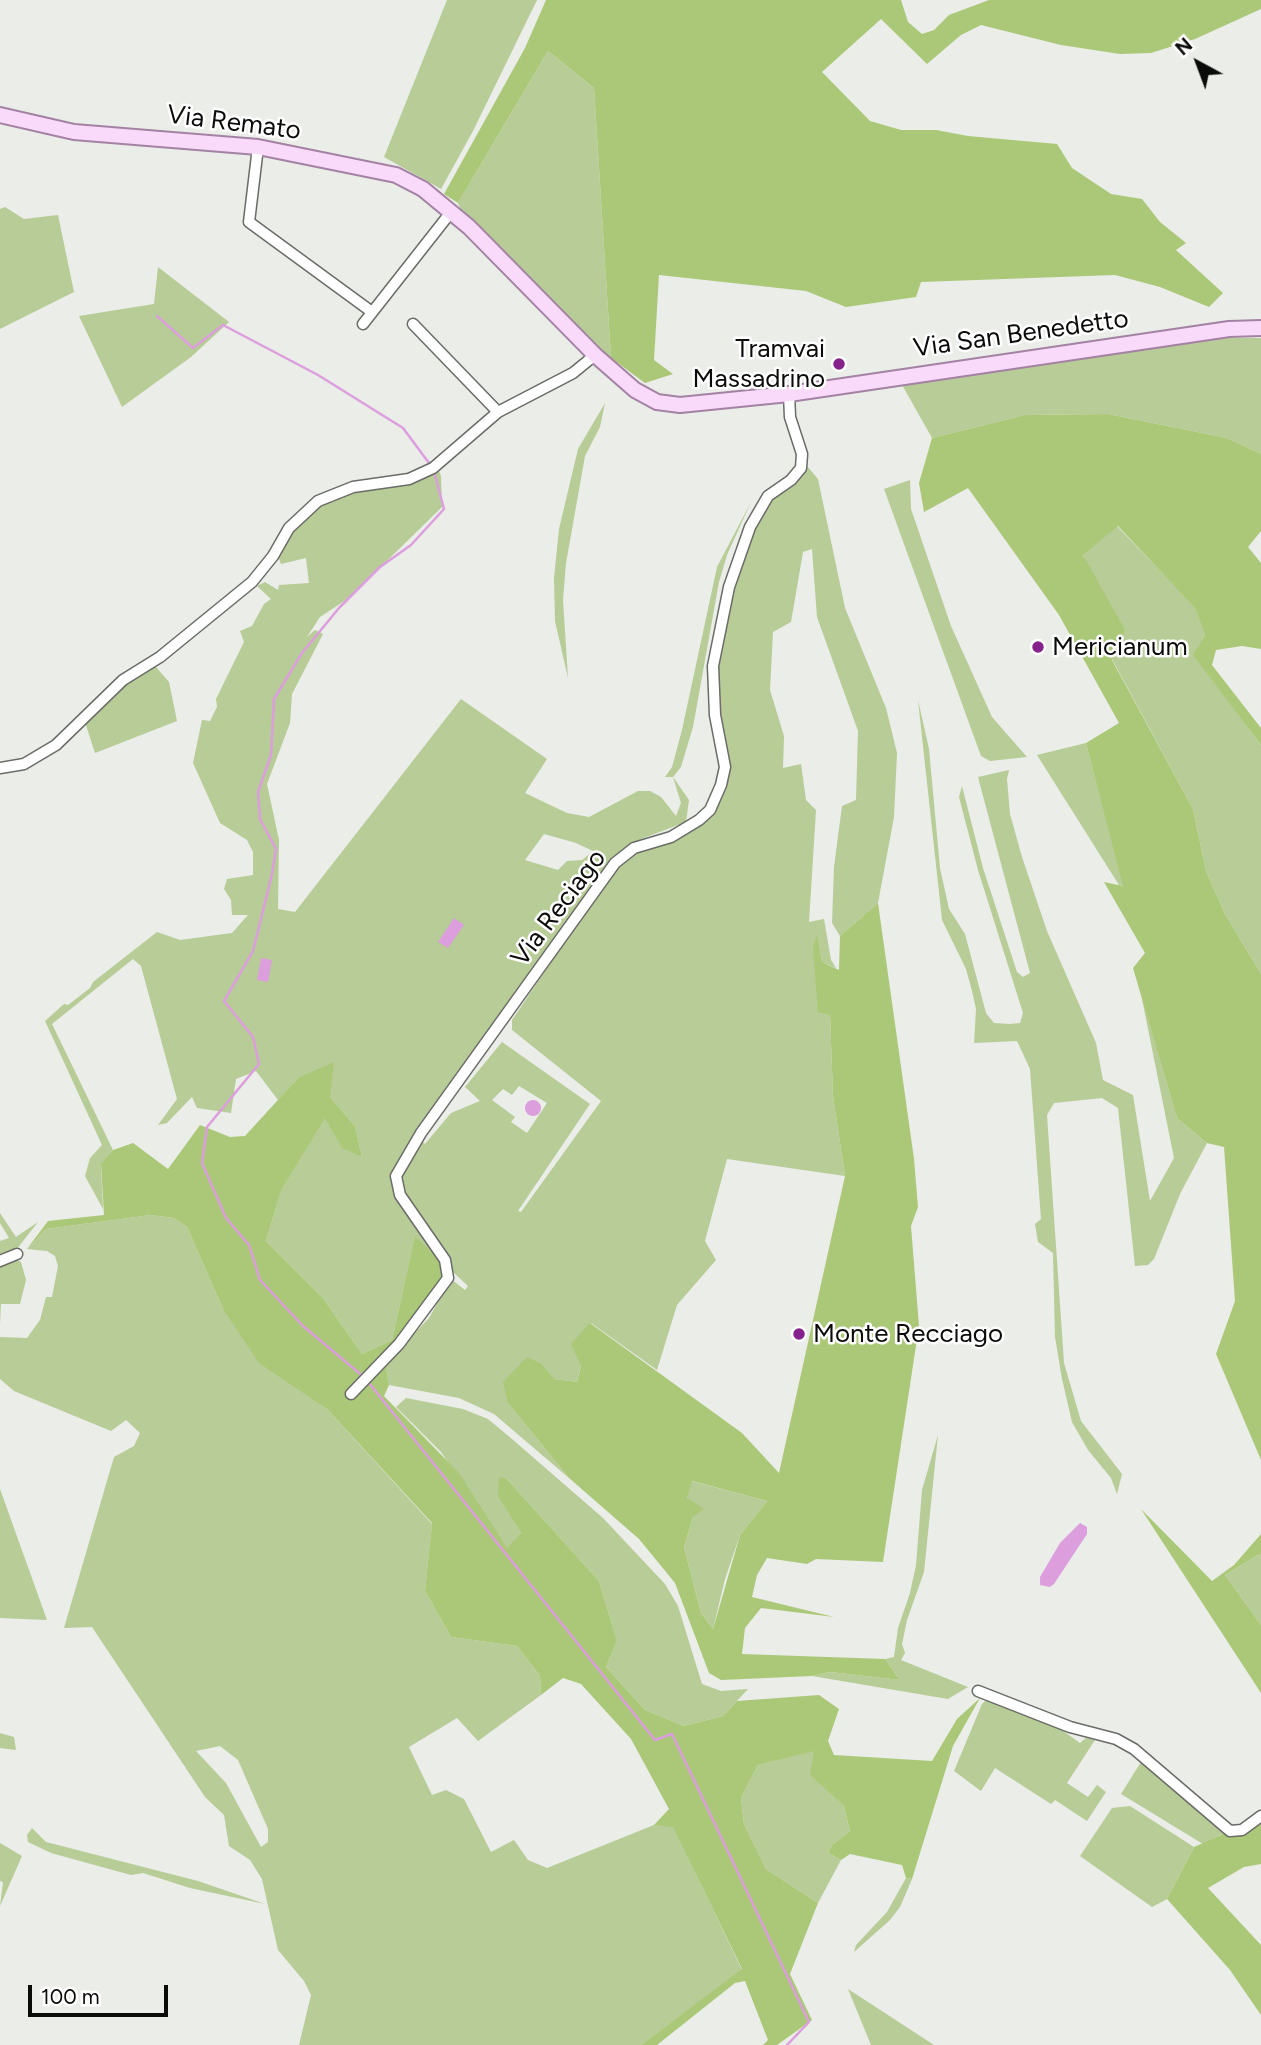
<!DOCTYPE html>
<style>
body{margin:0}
#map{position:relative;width:1261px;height:2045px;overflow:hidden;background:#eaede8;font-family:Figtree,sans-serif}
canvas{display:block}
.north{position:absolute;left:1163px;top:28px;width:70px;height:70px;-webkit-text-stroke:5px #fff;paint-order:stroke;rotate:319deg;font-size:19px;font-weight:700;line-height:28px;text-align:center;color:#0b0c0a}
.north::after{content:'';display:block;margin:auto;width:24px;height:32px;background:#0b0c0a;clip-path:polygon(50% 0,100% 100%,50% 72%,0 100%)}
.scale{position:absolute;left:28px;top:1985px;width:140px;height:32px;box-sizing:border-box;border:4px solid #0b0c0a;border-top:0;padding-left:9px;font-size:21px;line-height:24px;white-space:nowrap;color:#0b0c0a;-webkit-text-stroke:5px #fff;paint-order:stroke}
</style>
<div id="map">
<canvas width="1261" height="2045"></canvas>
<div class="north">N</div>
<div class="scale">100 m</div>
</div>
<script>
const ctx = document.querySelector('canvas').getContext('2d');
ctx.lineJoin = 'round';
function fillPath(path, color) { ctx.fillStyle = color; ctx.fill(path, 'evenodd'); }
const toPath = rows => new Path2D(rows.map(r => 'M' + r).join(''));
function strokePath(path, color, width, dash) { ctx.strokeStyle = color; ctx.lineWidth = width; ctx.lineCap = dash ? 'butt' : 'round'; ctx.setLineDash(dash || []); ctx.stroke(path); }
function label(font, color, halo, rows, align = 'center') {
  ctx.font = font + ' Figtree,sans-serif'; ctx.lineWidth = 5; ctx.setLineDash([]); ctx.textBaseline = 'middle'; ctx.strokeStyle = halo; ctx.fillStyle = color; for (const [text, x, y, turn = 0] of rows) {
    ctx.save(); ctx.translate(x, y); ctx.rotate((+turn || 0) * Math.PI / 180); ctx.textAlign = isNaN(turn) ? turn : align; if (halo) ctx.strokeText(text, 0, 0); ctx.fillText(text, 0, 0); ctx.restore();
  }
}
fillPath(toPath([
 [447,0,537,0,473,131,441,189,384,157],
 [548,51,594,88,611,358,599,353,461,211,458,203],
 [5,207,24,219,58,215,74,292,0,329,0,209],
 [158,267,229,322,191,357,122,407,79,316,154,304],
 [1212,338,1261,338,1261,454,1227,438,1108,414,1025,415,932,438,901,383],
 [605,403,600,427,585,456,566,563,563,600,568,678,555,621,554,578,559,529,578,449],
 [437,466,441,476,442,507,349,598,320,617,307,637,315,630,323,634,292,694,290,723,267,784,279,840,278,909,295,912,461,699,547,759,525,793,567,813,589,817,638,791,650,791,661,797,676,816,681,803,673,777,665,777,672,767,682,730,717,567,751,502,727,555,719,582,693,727,681,767,673,777,689,800,686,822,641,839,614,859,415,1136,425,1144,451,1113,480,1101,465,1087,502,1042,590,1104,518,1211,521,1212,601,1101,512,1030,512,1020,617,865,634,853,676,840,714,814,727,784,717,714,716,663,731,589,750,533,776,494,803,473,807,466,818,479,845,608,886,708,897,753,894,817,878,903,840,936,832,923,834,867,842,806,856,800,858,731,817,617,812,549,803,552,791,622,773,632,770,690,784,736,783,768,801,764,806,800,816,810,809,922,824,919,831,960,836,968,822,962,817,936,830,1015,833,1096,845,1176,727,1159,705,1241,716,1260,677,1305,657,1370,591,1323,577,1382,553,1379,542,1364,508,1403,569,1478,494,1414,459,1398,389,1385,385,1364,429,1318,451,1279,465,1290,468,1286,415,1237,392,1340,362,1354,323,1298,266,1241,281,1191,325,1117,342,1147,362,1157,355,1126,330,1097,298,1078,278,1100,256,1071,236,1079,231,1113,197,1108,192,1097,167,1123,158,1125,177,1099,141,966,133,959,52,1024,113,1150,101,1165,103,1209,85,1176,90,1158,102,1145,45,1021,64,1004,68,1005,90,988,93,982,157,932,180,940,232,933,248,915,232,915,231,900,224,889,227,879,253,875,253,852,247,840,220,823,193,763,202,720,210,721,217,707,216,699,244,642,240,631,252,626,264,604,271,599,257,586,265,582,278,590,279,585,309,583,306,558,281,564,278,556,295,530,320,505,369,486],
 [544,834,576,843,593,851,582,860,567,861,558,870,525,860],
 [519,1086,547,1103,527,1133,511,1122,515,1117,492,1100,503,1089,512,1095],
 [910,480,911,509,951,626,992,717,1027,757,990,761,981,756,884,489],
 [1117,526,1197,609,1205,635,1194,655,1261,745,1261,974,1225,914,1206,871,1193,809,1112,659,1083,554],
 [155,666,169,682,177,721,95,753,85,722,117,691],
 [918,700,929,749,940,868,949,909,965,934,986,1013,994,1023,1009,1024,1020,1023,1023,1013,978,870,959,797,962,786,983,868,1017,972,1023,977,1030,973,978,777,1009,770,1007,779,1010,814,1022,857,1047,931,1096,1043,1103,1080,1133,1095,1150,1201,1174,1158,1141,994,1177,1118,1207,1143,1180,1194,1154,1259,1148,1265,1135,1266,1118,1108,1102,1098,1054,1103,1047,1115,1064,1363,1081,1421,1122,1474,1117,1494,1111,1478,1088,1450,1072,1422,1062,1379,1055,1337,1053,1253,1038,1242,1035,1224,1041,1219,1030,1069,1017,1041,974,1043,976,1009,972,991,966,969,942,920],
 [1086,743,1124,886,1119,885,1037,755],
 [0,1213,16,1237,38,1222,13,1254,0,1259,0,1241,9,1238,0,1223],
 [151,1215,174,1218,187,1227,223,1309,307,1394,327,1409,432,1524,425,1591,451,1637,517,1646,540,1676,541,1695,478,1741,457,1718,409,1747,432,1795,446,1790,464,1799,491,1852,514,1840,528,1860,547,1868,654,1825,673,1826,742,1970,641,2045,299,2045,311,1995,304,1981,278,1950,262,1879,250,1860,229,1846,224,1815,205,1797,92,1627,64,1628,114,1457,134,1446,140,1433,126,1420,111,1431,14,1391,0,1379,0,1337,27,1338,40,1320,46,1297,52,1297,58,1266,55,1256,47,1251,27,1249,46,1229],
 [220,1746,238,1760,268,1829,268,1842,261,1847,226,1783,196,1751],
 [15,1259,21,1262,26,1280,20,1304,1,1304,0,1324,0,1265],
 [406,1398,463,1409,488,1419,512,1439,603,1518,665,1584,678,1606,702,1684,721,1691,748,1689,723,1716,684,1726,645,1710,606,1667,617,1641,599,1581,507,1479,499,1496,521,1533,507,1549,441,1452,396,1407],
 [938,1435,924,1572,907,1620,902,1644,905,1653,901,1660,968,1687,948,1699,812,1676,830,1672,900,1680,885,1659,894,1657,898,1628,910,1593,916,1565,922,1490],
 [691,1481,767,1501,740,1535,725,1579,713,1629,701,1613,684,1547,693,1517,687,1498],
 [0,1489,47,1620,0,1618],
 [1261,1553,1261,1625,1225,1575],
 [987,1699,1056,1726,1080,1743,1086,1738,1095,1740,1067,1783,1088,1797,1097,1785,1106,1792,1087,1821,1055,1800,1051,1804,995,1768,981,1791,954,1771,982,1704],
 [0,1733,14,1737,16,1750,0,1748],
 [815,1750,811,1775,844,1806,850,1831,832,1845,828,1853,841,1860,818,1903,766,1869,744,1824,741,1798,758,1765],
 [1141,1762,1227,1832,1203,1844,1121,1794],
 [1130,1806,1194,1847,1167,1899,1152,1907,1080,1856,1112,1808],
 [32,1828,46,1842,198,1881,265,1904,190,1888,143,1873,131,1875,51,1853,28,1842,27,1835],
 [0,1843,22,1856,0,1906,3,1882,0,1881],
 [906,1878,912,1879,900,1907,890,1920,854,1952,856,1945,887,1912],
 [848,1989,934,2045,871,2045]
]), '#b7cc96');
fillPath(toPath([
 [546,0,901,0,908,22,922,34,934,30,949,15,989,0,1261,0,1261,9,1195,39,1151,53,1120,54,1061,45,981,25,961,35,927,64,881,19,822,72,870,121,901,130,936,130,968,136,1057,144,1072,168,1111,194,1142,199,1160,222,1186,243,1176,250,1223,293,1209,307,1160,287,1115,275,921,282,916,297,846,307,806,291,659,275,654,360,673,374,645,383,611,358,594,88,548,51,458,203,444,194,525,48],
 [1108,414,1227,438,1261,454,1261,531,1248,547,1261,563,1261,649,1242,646,1216,650,1212,665,1261,728,1261,745,1193,655,1205,635,1196,609,1118,526,1083,555,1125,630,1112,660,1193,809,1206,871,1225,914,1261,974,1261,1460,1216,1354,1235,1301,1224,1147,1207,1143,1177,1118,1133,968,1145,953,1104,882,1123,886,1086,743,1119,723,1059,615,968,488,924,512,919,483,932,438,1025,415],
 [878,903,914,1159,918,1207,911,1226,919,1326,883,1562,816,1559,807,1564,767,1558,757,1575,752,1597,834,1617,761,1608,745,1628,742,1654,885,1659,900,1680,830,1672,812,1676,721,1680,709,1673,675,1583,639,1539,569,1478,508,1403,503,1382,527,1357,542,1364,554,1379,577,1382,581,1366,571,1344,590,1323,742,1433,779,1473,845,1176,833,1096,830,1015,818,1012,813,948,817,934,822,962,839,970,840,936],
 [692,1481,767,1501,740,1535,713,1629,701,1613,684,1547,693,1517,704,1509,687,1498],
 [334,1062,330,1097,355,1126,362,1157,342,1148,325,1118,281,1191,266,1241,323,1298,362,1354,392,1340,415,1236,442,1262,443,1279,384,1357,389,1385,384,1396,459,1473,507,1548,521,1533,498,1496,499,1477,507,1479,599,1581,617,1641,606,1667,645,1710,684,1726,723,1716,737,1701,819,1695,839,1709,828,1741,834,1755,932,1761,957,1719,980,1698,953,1746,912,1879,906,1878,902,1865,850,1854,841,1860,828,1853,832,1845,850,1831,844,1806,810,1775,814,1751,758,1765,741,1798,744,1824,766,1869,818,1903,790,1974,812,2020,777,2045,763,2045,768,2040,745,1981,735,1983,657,2045,641,2045,742,1969,673,1827,654,1825,669,1809,631,1739,581,1684,563,1678,541,1695,540,1676,517,1646,451,1637,425,1591,432,1523,327,1409,259,1363,223,1309,187,1227,174,1218,151,1215,46,1229,27,1249,48,1221,104,1215,101,1164,113,1150,133,1143,168,1169,200,1125,230,1137,245,1136,298,1078],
 [1141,1509,1212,1581,1234,1565,1261,1534,1261,1553,1225,1575,1261,1625,1261,1693],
 [1261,1810,1261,1864,1244,1867,1208,1888,1261,1945,1261,2015,1230,1970,1167,1899,1194,1847,1244,1825]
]), '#abc878');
fillPath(toPath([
 [454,918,464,925,448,948,438,942],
 [261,958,272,960,268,982,257,980],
 '525 1108a8 8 0 1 1 16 0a8 8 0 1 1-16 0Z',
 [1080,1523,1087,1527,1087,1534,1054,1584,1050,1587,1040,1585,1040,1577,1060,1543]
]), '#dc9edd');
strokePath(toPath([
 [157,316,193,348,223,325,318,375,403,428,429,463],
 [435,475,444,509,411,545,380,567,339,608,302,653,274,699,271,755,258,792,260,819,276,849,272,874,253,951,224,1001,253,1037,259,1064,207,1127,202,1163,226,1218,249,1245,260,1280,303,1326,365,1378,655,1740,672,1734,809,2022,787,2045]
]), '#dc9edd', 2.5);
const street = toPath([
 [258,147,249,222,372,312],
 [363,324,451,212],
 [413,324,498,412],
 [0,768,24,764,56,745,123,680,160,657,252,582,273,556,289,528,318,501,353,487,409,479,433,468,498,412,573,373,595,355],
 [0,1261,17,1254],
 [351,1394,399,1344,448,1278,445,1260,400,1195,396,1176,421,1133,615,863,634,848,671,837,699,820,710,810,721,785,725,767,715,715,713,666,729,587,750,527,768,496,791,480,801,468,802,454,790,417,789,394],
 [978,1691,1070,1727,1116,1739,1134,1749,1230,1831,1242,1830,1261,1816]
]);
const primary = toPath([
 [0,115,74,132,258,147,396,175,423,189,469,227,595,355,635,390,657,402,680,405,789,394,1229,329,1261,328]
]);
strokePath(street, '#6a6c68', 13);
strokePath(primary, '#a382a3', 18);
strokePath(street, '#fff', 10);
strokePath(primary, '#f9dafa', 14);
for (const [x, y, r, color] of [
 [839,364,7,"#86228b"],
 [1038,647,7,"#86228b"],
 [799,1334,7,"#86228b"]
]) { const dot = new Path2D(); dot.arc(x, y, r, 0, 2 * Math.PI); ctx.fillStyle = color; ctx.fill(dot); strokePath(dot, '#fff', 2.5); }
label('26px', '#0b0c0a', '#fff', [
 ["Via Remato",234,123,7],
 ["Via San Benedetto",1021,334,-8],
 ["Via Reciago",559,908,-53]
]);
label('26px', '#0b0c0a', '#fff', [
 ["Tramvai",825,349,"right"],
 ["Massadrino",825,379,"right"],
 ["Mericianum",1052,647],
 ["Monte Recciago",813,1334]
], 'left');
</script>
